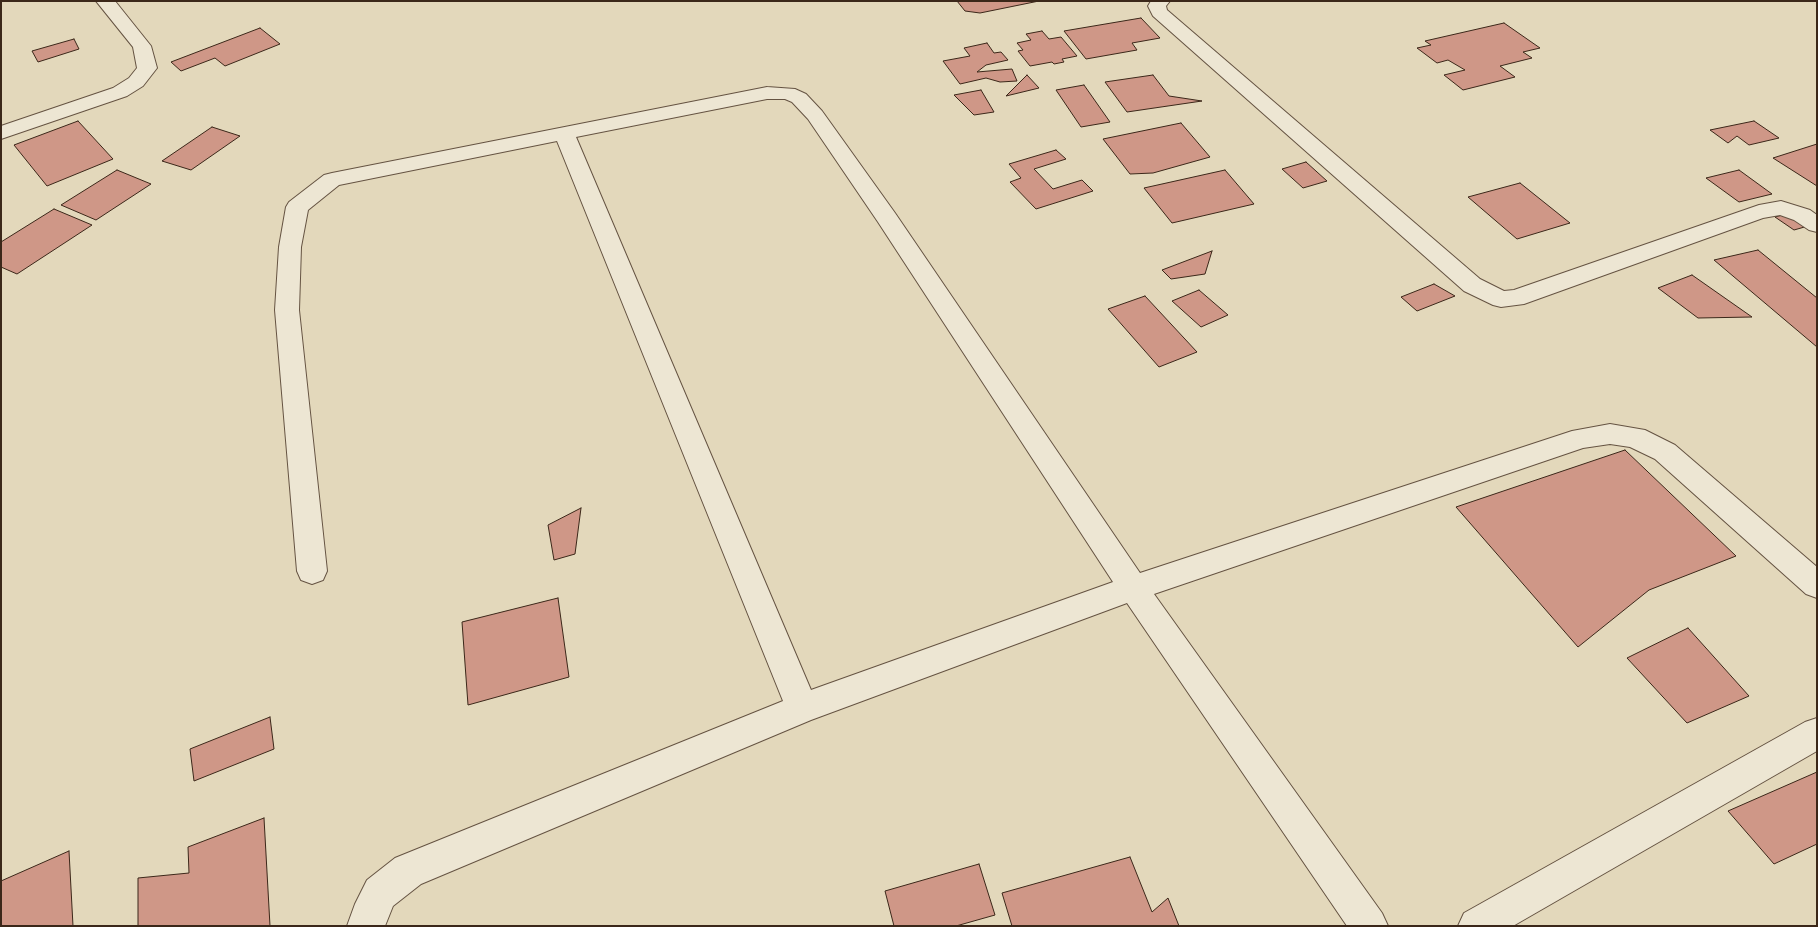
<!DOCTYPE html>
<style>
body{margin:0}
#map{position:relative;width:1818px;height:927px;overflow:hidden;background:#e3d8bb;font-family:"IM FELL DW Pica",serif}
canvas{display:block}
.frame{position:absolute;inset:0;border:2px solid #3b2719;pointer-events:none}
</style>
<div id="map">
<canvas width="1818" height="927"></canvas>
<div class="frame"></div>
</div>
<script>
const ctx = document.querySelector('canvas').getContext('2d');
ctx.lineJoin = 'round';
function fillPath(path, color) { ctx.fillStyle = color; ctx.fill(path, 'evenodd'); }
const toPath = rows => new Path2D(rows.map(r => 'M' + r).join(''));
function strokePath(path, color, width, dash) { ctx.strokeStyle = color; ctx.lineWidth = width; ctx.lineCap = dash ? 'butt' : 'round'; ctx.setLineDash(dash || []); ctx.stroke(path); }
const building = toPath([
 [957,1,1039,1,980,13,965,11,957,1],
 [1141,18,1160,38,1132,43,1137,50,1086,59,1064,31,1141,18],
 [1504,23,1540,48,1523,52,1532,58,1500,66,1515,77,1463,90,1444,75,1465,70,1448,60,1437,63,1417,48,1431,45,1425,41,1504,23],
 [260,28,280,44,225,66,215,58,181,71,171,62,260,28],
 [1042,31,1049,39,1061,37,1077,56,1062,59,1064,62,1054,64,1052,62,1030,66,1018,51,1023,50,1017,43,1031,40,1026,34,1042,31],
 [74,39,79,49,38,62,32,51,74,39],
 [987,43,994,53,1001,52,1008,60,986,65,977,72,1012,69,1017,81,1000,82,986,78,960,84,943,61,970,56,964,48,987,43],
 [1027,75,1039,88,1006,96,1027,75],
 [1153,75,1169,96,1202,101,1127,112,1105,82,1153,75],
 [1084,85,1110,122,1081,127,1056,90,1084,85],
 [981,90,994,112,974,115,954,95,981,90],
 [78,121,113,159,47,186,14,145,78,121],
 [1754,121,1779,138,1749,145,1737,136,1728,143,1710,130,1754,121],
 [1181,123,1210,157,1153,173,1130,174,1103,139,1181,123],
 [212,127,240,136,191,170,162,161,212,127],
 [1817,144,1817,186,1773,158,1817,144],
 [1056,150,1066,159,1034,169,1053,189,1082,180,1093,191,1036,209,1010,182,1021,178,1009,164,1056,150],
 [1306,162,1327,181,1303,188,1282,169,1306,162],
 [117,170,151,184,96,220,61,205,117,170],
 [1225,170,1254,204,1172,223,1144,188,1225,170],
 [1739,170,1772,194,1739,202,1706,178,1739,170],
 [1520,183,1570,223,1517,239,1468,197,1520,183],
 [54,209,92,225,17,274,1,267,1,242,54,209],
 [1789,213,1808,226,1794,230,1775,217,1789,213],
 [1758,250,1817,298,1817,347,1714,260,1758,250],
 [1212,251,1205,274,1171,279,1162,270,1212,251],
 [1692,275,1752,317,1698,318,1658,288,1692,275],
 [1434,284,1455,296,1417,311,1401,297,1434,284],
 [1199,290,1228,315,1201,327,1172,301,1199,290],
 [1145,296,1197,352,1159,367,1108,309,1145,296],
 [1625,450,1736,556,1649,590,1578,647,1456,507,1625,450],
 [581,508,575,554,554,560,548,525,581,508],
 [558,598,569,677,468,705,462,622,558,598],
 [1688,628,1749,696,1687,723,1627,658,1688,628],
 [270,717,274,749,194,781,190,749,270,717],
 [1817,772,1817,844,1774,864,1728,811,1817,772],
 [264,818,270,926,138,926,138,878,189,873,188,847,264,818],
 [69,851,73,926,1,926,1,881,69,851],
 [1130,857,1152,912,1168,898,1179,926,1012,926,1002,893,1130,857],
 [979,864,995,915,956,926,894,926,885,891,979,864]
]);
fillPath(building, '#cf9787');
strokePath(building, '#3b2719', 1);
const street = toPath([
 [96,1,115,1,151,46,157,68,143,86,127,96,1,139,1,126,113,88,129,78,137,68,133,47,96,1],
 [1151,1,1170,1,1166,6,1167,10,1480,279,1504,291,1514,290,1759,205,1781,201,1810,210,1817,215,1817,232,1809,230,1794,220,1780,215,1763,218,1524,304,1501,307,1493,305,1464,291,1153,16,1148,6,1151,1],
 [767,87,795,89,806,94,822,111,895,213,1140,573,1572,431,1610,424,1645,430,1675,445,1817,567,1817,598,1806,594,1655,459,1630,447,1610,444,1583,448,1154,594,1382,913,1388,926,1347,926,1127,603,811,720,421,884,393,906,385,926,347,926,355,904,367,880,395,858,783,701,557,141,339,185,308,210,301,247,299,310,327,571,323,580,312,584,301,580,297,571,275,310,279,247,286,207,289,202,324,175,332,173,767,87],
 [767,99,785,99,792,102,808,119,878,222,1113,582,811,690,576,137,767,99],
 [1817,718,1817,751,1513,926,1458,926,1464,913,1805,722,1817,718]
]);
strokePath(street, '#655342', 2);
fillPath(street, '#ede6d3');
</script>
